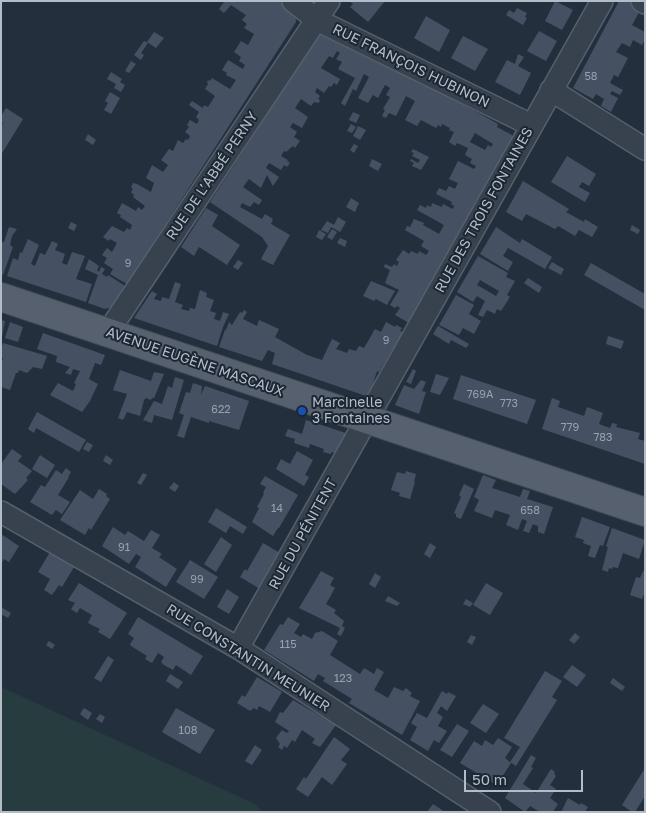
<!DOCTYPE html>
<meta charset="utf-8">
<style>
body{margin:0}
#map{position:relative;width:646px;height:813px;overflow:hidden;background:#242f3e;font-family:"Golos Text",sans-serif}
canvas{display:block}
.frame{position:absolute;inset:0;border:2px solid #b4bcc9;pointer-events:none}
.scale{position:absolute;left:464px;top:770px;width:119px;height:22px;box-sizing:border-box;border:2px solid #b4bcc9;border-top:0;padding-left:6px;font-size:15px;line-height:18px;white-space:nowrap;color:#b4bcc9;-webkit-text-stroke:4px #1d2633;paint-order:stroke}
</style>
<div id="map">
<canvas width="646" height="813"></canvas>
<div class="frame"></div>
<div class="scale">50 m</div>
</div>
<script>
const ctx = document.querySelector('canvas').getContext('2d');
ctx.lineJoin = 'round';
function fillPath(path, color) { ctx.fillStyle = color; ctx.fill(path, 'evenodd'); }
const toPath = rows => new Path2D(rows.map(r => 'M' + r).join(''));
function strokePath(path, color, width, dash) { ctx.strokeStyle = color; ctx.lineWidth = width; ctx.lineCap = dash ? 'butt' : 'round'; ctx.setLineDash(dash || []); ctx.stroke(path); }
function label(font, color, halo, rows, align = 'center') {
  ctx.font = font + ' "Golos Text",sans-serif'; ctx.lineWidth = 4; ctx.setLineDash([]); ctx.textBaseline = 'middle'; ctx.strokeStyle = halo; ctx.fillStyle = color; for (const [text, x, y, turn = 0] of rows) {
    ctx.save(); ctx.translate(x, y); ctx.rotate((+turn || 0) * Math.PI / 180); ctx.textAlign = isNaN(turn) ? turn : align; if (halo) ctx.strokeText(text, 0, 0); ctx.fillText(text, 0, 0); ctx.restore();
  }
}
fillPath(toPath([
 [1,687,257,805,261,812,1,812]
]), '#263c3f');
fillPath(toPath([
 [222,1,279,1,295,13,296,22,127,284,110,274,113,269,104,263,107,258,102,255,107,248,112,252,117,243,110,239,109,241,103,237,112,226,124,232,127,228,130,230,132,225,120,217,121,215,117,213,122,203,136,211,138,207,142,210,145,206,133,197,134,195,131,192,133,189,131,187,133,183,137,184,151,192,154,183,146,178,152,165,163,172,168,165,161,160,169,149,173,151,178,140,183,143,186,139,188,140,190,136,185,132,189,127,187,125,190,120,197,124,199,120,196,117,199,112,189,105,192,101,203,108,204,105,208,107,215,96,205,89,208,84,207,82,208,80,210,81,212,78,230,89,236,80,226,75,227,73,222,70,228,60,243,69,245,65,239,61,241,57,234,52,241,41,248,45,254,34,244,28,247,24,242,20,246,15,231,5,224,13,219,9,224,2],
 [350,1,385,1,368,22,350,7,353,4],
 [555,1,573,10,562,30,545,21],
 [619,1,633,1,642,7,632,25,645,32,645,39,642,45,633,40,630,47,622,43,616,52,628,58,618,77,614,75,610,83,623,90,620,95,612,91,610,94,618,98,611,112,601,106,604,99,596,94,593,99,573,88],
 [517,8,527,13,525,17,527,18,523,25,506,15,509,10,514,13],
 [426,16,450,30,439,52,414,38],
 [325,31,484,116,498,124,497,127,512,135,513,140,409,323,395,315,400,308,397,306,395,308,390,305,399,290,385,283,390,270,384,267,385,264,392,267,394,264,397,266,399,262,396,260,403,250,409,254,411,251,418,254,419,251,426,255,429,251,421,246,424,241,405,230,407,226,410,227,414,219,424,223,423,225,439,234,444,225,417,210,420,205,426,208,427,205,431,207,432,203,442,207,443,204,453,209,454,206,451,204,452,202,436,194,439,188,446,191,449,186,455,189,458,183,449,179,458,161,474,169,476,166,470,163,472,159,465,155,468,148,457,143,455,146,449,142,454,132,449,130,450,128,442,124,441,127,438,125,436,128,421,120,417,126,405,120,415,101,406,96,396,116,389,113,386,118,382,116,385,110,383,109,390,97,386,95,390,88,385,85,378,98,373,95,368,103,358,98,369,77,364,74,356,91,353,89,345,106,341,103,355,78,338,69,342,62,336,59,340,53,337,51,333,58,329,56,321,68,340,79,337,85,334,83,331,87,329,86,324,93,317,88,315,92,320,96,318,99,320,100,319,103,314,102,311,106,301,99,295,108,308,117,302,128,293,123,290,127,297,132,294,137,300,141,295,148,293,146,286,152,284,151,281,156,288,160,287,161,290,163,287,167,284,165,281,170,269,163,266,168,279,177,273,186,267,175,261,188,249,179,243,187,262,200,259,205,254,202,250,207,242,203,240,207,262,219,265,214,273,219,271,224,290,235,273,265,261,259,268,246,262,237,210,202,301,63,318,33],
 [475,133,493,144,491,147,488,145,485,150,470,142],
 [539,31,557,41,546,61,527,51],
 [154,32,164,38,156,48,147,42],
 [463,36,488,49,475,71,451,58],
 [144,41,148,43,141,53,144,55,141,60,134,55],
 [518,54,524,57,518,66,531,73,520,95,495,82,507,60,515,64],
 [131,61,136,64,129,73,125,71],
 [111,72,122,79,120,82,125,85,121,92,114,88,116,84,107,79],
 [110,92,120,98,111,114,104,110,108,103,105,101],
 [6,108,23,119,1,155,1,126,3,123,1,121,1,116],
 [353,112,360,115,356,123,349,120],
 [351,124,356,127,352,133,347,131],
 [358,126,366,130,360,140,353,136],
 [88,134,96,140,93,145,85,140],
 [354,144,358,146,354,153,350,150],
 [413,149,429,157,421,170,412,166,414,163,410,161,411,159,418,163,420,160,412,156,414,153,411,152],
 [567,156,596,174,589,186,582,182,579,187,590,193,585,202,551,182],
 [372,159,382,164,378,171,369,166],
 [523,181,569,209,566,212,584,222,585,219,598,227,592,237,579,230,575,236,558,226,555,229,526,214,522,221,506,212],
 [351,198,359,203,355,212,346,207],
 [206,208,218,215,212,226,240,245,227,265,199,247,194,256,181,247],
 [338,217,346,222,340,232,331,227,328,233,321,230,327,221,334,225],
 [71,222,77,225,74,231,68,228],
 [632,225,640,230,638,234,630,230],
 [9,227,17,229,12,236,10,245,13,247,3,275,1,274,1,242,4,242],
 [496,227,520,243,522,239,552,257,545,269,508,248,503,256,513,262,508,271,480,254],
 [332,229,337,232,332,240,327,237],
 [319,230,326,234,322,240,316,237],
 [340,238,347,241,345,247,337,243],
 [28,239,39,245,31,264,35,266,40,253,45,255,52,241,58,244,55,250,65,254,62,263,67,265,72,252,85,256,76,279,92,284,86,302,7,276,13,258,18,260,20,252,22,253],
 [478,256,508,273,506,277,515,281,507,295,510,297,501,311,497,309,495,314,487,310,483,317,478,315,485,301,477,296,473,302,457,292],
 [480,280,499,291,496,296,477,285],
 [89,259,99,266,97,270,99,272,101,267,105,269,102,274,107,277,108,275,125,286,112,307,105,309,88,303,98,275,85,269],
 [238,260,243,263,238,270,233,267],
 [552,262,564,269,561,275,548,268],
 [591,263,645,294,645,310,584,275],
 [528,278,542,287,539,293,524,283],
 [371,281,395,291,387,305,376,299,374,301,363,296],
 [175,282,181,284,175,302,183,305,181,309,189,311,190,308,195,309,200,290,207,293,206,297,214,300,210,311,216,313,214,319,220,321,223,312,229,314,223,327,217,346,134,318,152,291,157,294,154,299,161,301,162,297,169,299],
 [456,295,474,305,469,314,481,321,474,334,463,328,459,335,439,325],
 [244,310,247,312,243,319,257,326,259,320,279,329,275,337,307,355,322,360,332,339,340,343,336,349,347,353,349,349,356,351,359,346,364,348,375,329,381,332,386,322,395,327,396,325,402,328,400,331,403,332,379,372,377,371,369,397,272,364,275,353,268,350,262,361,219,347,225,330,226,330,229,322,232,325,240,312,242,313],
 [1,320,5,321,2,337,1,337],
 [10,322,23,327,18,342,5,338],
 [438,326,469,344,466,348,451,340,449,344,433,334],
 [43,333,105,355,101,365,95,363,89,379,98,384,90,401,82,412,50,395,58,383,73,391,76,384,74,383,80,371,73,369,71,375,65,373,70,367,56,362,57,356,37,349],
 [608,336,624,341,621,349,606,344],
 [3,343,47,356,42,369,33,367,34,361,33,367,27,373,19,370,18,373,16,373,10,390,1,387,1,365,3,358,1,357,1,348],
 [413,369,416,371,411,384,406,382],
 [120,370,151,381,154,372,164,374,154,398,152,398,151,400,146,398,144,400,140,416,127,412,123,420,118,418,127,394,113,390],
 [436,374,449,378,440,395,430,392],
 [461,375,536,400,527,424,453,399],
 [175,377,184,380,172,420,154,415,152,423,143,420,154,401,162,404,168,386,172,388],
 [421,380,426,382,422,391,426,392,419,414,395,405,404,385,414,389],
 [193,383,202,386,201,395,205,386,249,401,239,430,209,421,209,423,191,417,184,438,177,436,184,415,179,413,186,392,190,393],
 [552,398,560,401,558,407,584,416,587,407,603,413,599,424,610,428,612,423,617,424,616,427,640,433,638,439,645,441,645,464,542,429],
 [37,412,86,440,79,452,36,428,34,433,28,429],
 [306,420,349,434,342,455,332,452,331,454,323,452,324,449,310,444,309,448,294,443,295,439,285,436,288,429,302,434],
 [87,442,93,445,89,452,83,449],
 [12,449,22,456,18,461,32,471,26,478,28,480,15,494,1,484,1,464],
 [297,451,313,460,305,475,309,477,304,486,276,469,281,459,290,464],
 [40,455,55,465,47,478,32,469],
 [106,455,113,460,110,465,103,461],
 [66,468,71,472,68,477,69,477,58,495,70,502,62,514,56,510,52,515,30,502,41,485,45,487,56,470,62,474],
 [406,471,416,474,414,482,415,482,410,499,399,496,400,493,391,490,397,472,405,474],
 [143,473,147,475,141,485,137,483],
 [483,475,496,480,492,488,520,497,523,489,530,491,527,499,553,507,544,534,538,532,538,526,533,524,529,533,523,531,527,521,522,519,518,530,506,525,510,515,495,510,492,518,474,511,479,500,474,497],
 [265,476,298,495,279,528,278,528,273,536,252,522,259,508,257,507,264,494,263,493,266,487,260,484],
 [174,482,179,486,175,492,169,488],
 [464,484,474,489,461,519,456,517,456,514,454,513,461,497,459,495],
 [99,489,107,494,106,496,110,499,91,530,89,528,85,535,60,520,80,490,93,499],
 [216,508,247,527,243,534,230,526,226,533,208,522],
 [582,517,610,527,603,546,600,545,595,558,588,556,591,546,583,543,584,540,575,537],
 [113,527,125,535,128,531,144,541,151,530,160,535,152,548,162,554,159,557,177,569,166,587,135,567,141,557,136,554,129,564,102,546],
 [612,528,645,540,639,559,623,553,618,568,613,567,612,569,609,568,608,572,602,570,608,547,606,546],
 [1,534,19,546,9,562,4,559,1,564],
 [221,537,232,545,216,572,204,564],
 [263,543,280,553,260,589,240,577,245,569,247,571],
 [430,543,436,547,430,558,424,554],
 [50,552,74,567,62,587,59,585,52,595,44,590,50,579,38,572],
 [190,560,218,577,204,599,176,582],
 [321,571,334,578,330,585,335,588,326,604,336,610,334,613,344,621,342,626,345,628,341,636,337,634,340,628,299,608],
 [643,571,645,572,645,592,642,599,630,595,636,577,640,578],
 [375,573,381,577,375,588,369,584],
 [79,583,127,613,110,639,98,632,100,629,88,623,92,615,80,608,77,613,71,609,75,603,68,600],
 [486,583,503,593,490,615,473,605],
 [227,589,239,597,229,614,217,607],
 [388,596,400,603,397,606,385,601],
 [466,599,473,603,470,607,463,604],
 [1,607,11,613,8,618,1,614],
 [138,617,203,656,191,675,176,665,173,670,164,665,161,662,164,657,158,653,152,663,145,659,147,656,131,646,130,644,134,638,128,634],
 [288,617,300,624,294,633,301,637,303,634,312,639,315,633,322,631,338,641,330,655,360,674,364,668,374,674,377,668,384,672,374,690,388,698,394,687,403,691,406,688,412,693,410,696,420,701,402,735,349,703,352,699,323,681,325,678,318,674,314,681,264,650,280,624,283,625],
 [575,633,580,637,574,644,569,640],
 [471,635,476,637,472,645,467,642],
 [49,641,55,645,52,649,46,645],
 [108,656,114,660,101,682,94,678],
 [572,665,586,675,577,687,563,677],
 [545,671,562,681,552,697,557,700,516,766,510,762,520,747,504,738],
 [170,674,183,682,178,689,166,681],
 [257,677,282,692,270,712,259,706,257,710,254,708,250,711,237,703,242,695,245,697],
 [613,678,625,687,622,691,610,683],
 [442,691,447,694,448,692,456,696,447,711,441,706,437,713,443,717,438,726,447,731,439,743,434,740,428,751,410,740,417,727,411,723,417,713,427,718],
 [293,700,336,725,320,747,312,743,315,739,302,730,295,742,292,740,287,748,284,746,282,750,278,747,280,744,276,738,282,730,287,733,289,731,275,722,280,712,283,713],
 [483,704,499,714,486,733,470,723],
 [84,708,92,713,88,720,80,714],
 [176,708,215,730,200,754,162,732],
 [100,714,105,717,102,723,96,719],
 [457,724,469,731,452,757,440,750],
 [334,737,350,749,341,760,347,764,332,785,322,777,308,797,296,789,304,777,306,779],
 [498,738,512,747,505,758,511,763,497,785,460,763,474,741,482,746,485,740,493,745],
 [255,745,262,750,252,765,245,761],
 [531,755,536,758,531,767,533,768,523,784,536,793,551,769,555,772,554,774,556,776,550,785,556,789,550,798,558,804,553,812,540,812,530,806,525,812,505,798],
 [645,768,645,796,635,812,632,812,622,805],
 [568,798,580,805,581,803,588,807,585,812,561,812],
 [433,804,445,812,427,812]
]), '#455162');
const minor = toPath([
 [293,1,317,20,531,125],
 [642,1,645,3],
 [551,90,645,149],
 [108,332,329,1],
 [1,512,238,648,490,812],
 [238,648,602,1]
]);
const major = toPath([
 [1,297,645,512]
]);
strokePath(minor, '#565f6c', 24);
strokePath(major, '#414a57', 30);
strokePath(minor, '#38414e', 21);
strokePath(major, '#56606e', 28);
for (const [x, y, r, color] of [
 [302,411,5,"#1a4fb4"]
]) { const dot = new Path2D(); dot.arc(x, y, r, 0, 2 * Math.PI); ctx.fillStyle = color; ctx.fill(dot); strokePath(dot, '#1d2633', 2); }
label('11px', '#98a1af', null, [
 ["58",591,77],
 ["9",128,264],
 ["9",386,341],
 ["769A",480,395],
 ["773",509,404],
 ["622",221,410],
 ["779",570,428],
 ["783",603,438],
 ["14",277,509],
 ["658",530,511],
 ["91",124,548],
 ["99",197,580],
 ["115",288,645],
 ["123",343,679],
 ["108",188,731]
]);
label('14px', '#b4bcc9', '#1d2633', [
 ["RUE FRANÇOIS HUBINON",411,66,26],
 ["RUE DE L’ABBÉ PERNY",212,176,-56],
 ["RUE DES TROIS FONTAINES",484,210,-61],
 ["AVENUE EUGÈNE MASCAUX",195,362,19],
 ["RUE DU PÉNITENT",303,534,-61],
 ["RUE CONSTANTIN MEUNIER",248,658,32]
]);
label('14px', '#b4bcc9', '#1d2633', [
 ["Marcinelle",312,403],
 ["3 Fontaines",312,419]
], 'left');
</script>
